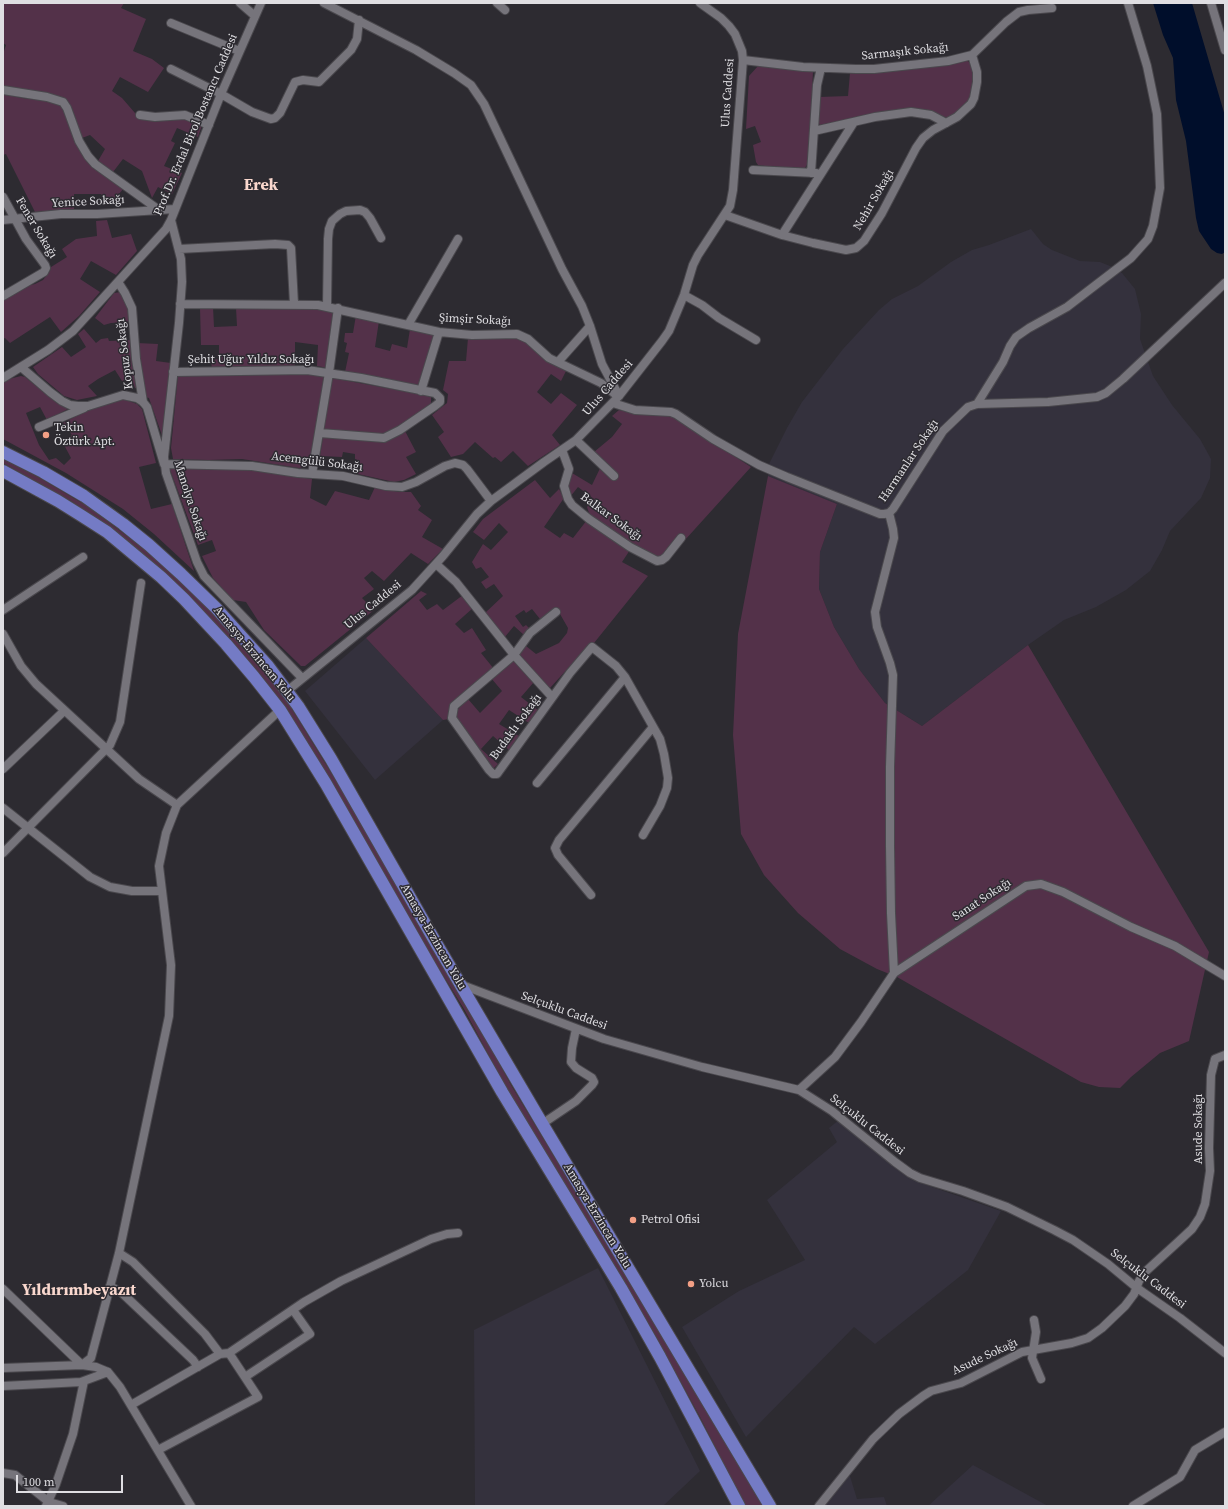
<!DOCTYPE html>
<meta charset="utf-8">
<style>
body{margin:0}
#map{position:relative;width:1228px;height:1509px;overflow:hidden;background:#2d2b31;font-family:"Source Serif 4",serif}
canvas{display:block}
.frame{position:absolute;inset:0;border:4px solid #dfdee2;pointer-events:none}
.scale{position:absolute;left:16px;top:1475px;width:107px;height:18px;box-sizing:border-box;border:2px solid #dfdee2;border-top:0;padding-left:5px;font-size:12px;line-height:14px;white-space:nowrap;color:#dfdee2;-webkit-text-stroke:3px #2d2b31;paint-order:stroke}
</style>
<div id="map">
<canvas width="1228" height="1509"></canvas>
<div class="frame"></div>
<div class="scale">100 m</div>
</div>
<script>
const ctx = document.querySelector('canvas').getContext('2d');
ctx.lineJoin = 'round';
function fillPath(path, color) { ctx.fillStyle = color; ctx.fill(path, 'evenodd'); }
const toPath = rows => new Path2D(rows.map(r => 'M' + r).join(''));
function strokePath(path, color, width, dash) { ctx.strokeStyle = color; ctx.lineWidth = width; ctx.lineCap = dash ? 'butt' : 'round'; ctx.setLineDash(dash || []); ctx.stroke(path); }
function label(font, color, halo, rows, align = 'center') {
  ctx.font = font + ' "Source Serif 4",serif'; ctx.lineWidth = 3; ctx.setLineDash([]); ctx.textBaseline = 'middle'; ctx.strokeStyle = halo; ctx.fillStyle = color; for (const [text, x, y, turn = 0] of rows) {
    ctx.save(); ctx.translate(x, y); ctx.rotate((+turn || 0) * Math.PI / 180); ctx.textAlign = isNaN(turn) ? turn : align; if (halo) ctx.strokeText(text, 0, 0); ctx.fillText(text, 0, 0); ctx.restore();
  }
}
fillPath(toPath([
 [1031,229,1043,244,1052,250,1080,261,1100,262,1110,266,1122,273,1135,289,1141,314,1140,339,1153,376,1172,405,1200,439,1211,459,1210,478,1201,498,1170,531,1162,550,1150,571,1126,590,1096,607,1064,620,1028,645,922,726,885,703,859,669,834,627,819,589,820,552,837,504,768,476,769,464,787,428,802,402,843,349,879,310,892,299,918,286,951,262,972,250,989,245],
 [366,638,443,720,375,780,305,691],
 [839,1120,910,1177,918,1182,1001,1211,968,1270,875,1344,854,1327,746,1437,682,1327,739,1291,805,1260,767,1200,837,1142,829,1128],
 [598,1268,700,1471,663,1506,475,1506,474,1330],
 [973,1465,1048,1506,928,1506],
 [849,1473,857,1499,884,1497,887,1506,822,1506]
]), '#34313d');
fillPath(toPath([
 [3,3,124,3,121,8,146,19,133,51,152,59,164,68,148,92,120,77,112,91,122,98,135,113,141,117,186,119,202,125,198,137,177,128,171,141,175,143,164,166,182,173,172,194,158,187,152,198,142,171,123,159,113,172,98,161,105,149,90,135,82,138,72,108,67,101,60,97,3,86,3,54,6,45,3,43],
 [966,60,972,64,974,69,972,98,951,117,945,117,924,109,910,110,880,113,820,125,818,122,819,97,848,96,850,73,869,72],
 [758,66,813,71,809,161,805,168,803,169,765,166,758,165,756,162,753,145,761,142,755,126,746,129,749,76],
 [3,94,22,98,54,102,62,106,80,148,124,188,113,201,103,200,101,194,74,194,74,209,35,212,6,154,3,155],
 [107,220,112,238,131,234,137,251,116,275,91,261,80,279,100,292,79,316,61,332,50,317,10,343,5,338,3,339,3,300,26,286,35,284,43,280,50,271,51,267,67,257,62,249,76,239,97,236,96,221],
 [121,292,129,307,130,322,111,323,104,325,95,318,114,293],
 [213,307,214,327,237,326,236,308,314,308,334,311,328,368,317,366,318,345,295,342,295,366,212,370,211,360,219,359,219,345,201,345,200,308],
 [356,315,379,321,375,347,390,351,392,344,407,348,410,329,434,333,419,387,345,372,349,353,345,352,347,343,344,342,345,333,353,333],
 [84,329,96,343,101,339,108,338,109,341,132,340,139,388,135,388,131,378,122,381,115,370,98,379,88,386,97,396,77,400,64,396,38,374,33,367,62,347,71,357,86,347,78,334],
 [514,337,524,340,553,364,566,371,561,381,551,374,537,392,551,404,561,393,577,405,552,435,560,445,528,466,513,451,501,462,495,457,493,458,475,442,463,454,451,457,438,437,444,432,432,415,447,403,448,394,443,390,449,361,466,361,468,338],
 [137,343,158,344,156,361,171,363,163,438,150,401,149,398,145,397],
 [302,372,327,376,311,463,309,466,299,468,242,459,208,460,173,459,171,448,178,375],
 [21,376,25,377,57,403,68,409,47,420,40,407,26,413,39,445,49,460,56,458,64,465,71,458,62,441,72,435,63,423,89,409,123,399,137,404,142,409,156,463,139,467,151,509,172,504,194,571,154,534,123,509,66,473,3,439,3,383,9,379],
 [332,378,425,395,431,397,431,406,387,435,322,429],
 [619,410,636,414,670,416,675,418,751,467,666,561,630,544,590,516,587,507,594,499,578,487,570,497,568,485,572,473,592,485,604,460,594,452,612,437,622,424,612,416],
 [405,431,416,452,406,457,416,474,404,480,394,482,358,474,360,461,355,459,355,454,343,452,342,457,320,456,323,437,378,441],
 [3,459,40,478,87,506,143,548,183,584,208,609,239,642,285,698,346,797,426,938,473,1015,511,1085,764,1506,745,1506,700,1417,654,1333,557,1170,508,1091,464,1009,427,949,331,782,283,704,242,653,186,593,104,523,71,501,3,463],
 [169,467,253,470,312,479,310,498,326,506,335,491,369,500,375,487,399,492,411,492,421,506,418,510,432,520,422,537,443,549,428,564,411,553,384,581,372,571,364,578,374,589,362,598,374,610,305,666,301,666,264,630,246,602,233,600,213,578,202,556,216,551,212,540,198,545],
 [768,476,837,504,820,552,819,589,834,627,859,669,885,703,922,726,1028,645,1209,952,1189,1041,1160,1053,1131,1077,1120,1088,1099,1087,1081,1082,897,977,877,969,840,949,798,913,764,875,741,834,733,735,738,634],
 [535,480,550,498,559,489,564,498,544,527,560,538,564,533,573,538,587,520,630,550,622,562,648,576,594,643,590,644,550,688,519,655,526,646,536,654,559,643,567,633,568,628,560,614,554,609,540,619,532,609,526,613,524,610,515,616,523,627,526,625,530,629,524,635,514,626,504,638,485,613,503,596,494,584,486,589,481,582,489,577,481,567,476,569,472,562,483,544,491,550,508,532,499,523,484,540,473,532,483,519],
 [421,591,427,594,419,600,427,610,437,604,443,610,463,595,473,608,455,624,464,633,472,628,486,650,481,653,494,669,453,705,449,719,443,720,366,638],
 [513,659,534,682,521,697,539,711,529,723,509,710,499,724,519,736,509,750,493,736,481,749,498,764,492,770,456,719,456,711,468,699,480,713,502,691,491,678]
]), '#533149');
fillPath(toPath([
 [1153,3,1192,3,1225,116,1225,252,1222,254,1217,253,1211,249,1199,231,1196,218,1186,141,1176,100,1173,58,1163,35]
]), '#000e2b');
const minor = toPath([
 [240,3,255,16],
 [324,3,416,50,454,73,471,85,484,104,562,269,582,306,590,326,602,364,619,396],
 [497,3,505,10],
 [1211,3,1225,50],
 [171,23,239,51],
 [743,60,803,67,856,69,874,69,948,61,972,55,1006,22,1019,12,1028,10,1052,8],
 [171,69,221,94,252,112,271,119,275,118,280,113,295,82,303,80,319,82,351,50,357,39,359,20],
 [3,90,47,97,63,102,67,108,79,141,88,156,95,164,159,210],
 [140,115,155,117,185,115,209,125],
 [814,131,875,117,911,112,931,115,946,123],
 [753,170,816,173],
 [811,173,817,85,821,68],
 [3,197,26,239,45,265,46,268,44,272,3,296],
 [725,215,782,235,813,243,846,250,856,248,864,241,882,213,916,148,923,138,933,130,957,117,971,104,974,98,977,82,977,72,972,55],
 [3,220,61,214,97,214,175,209],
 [171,220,181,259,182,282,179,323,164,457,166,473,197,562,204,576,302,678],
 [782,235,854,122],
 [179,249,275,244,288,245,291,248,294,304],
 [118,282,125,293,132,308,136,359,143,402],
 [684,295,702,305,719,318,756,340],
 [180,304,318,305,439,332,472,335,517,334,528,339,549,358,601,383,616,395],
 [327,306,328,239,329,229,332,221,340,214,346,211,360,210,365,212,370,218,381,238],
 [408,325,458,239],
 [558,362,590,326],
 [21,367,50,392,62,401,70,405,78,406,88,406,123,395,137,398,143,402,147,407,164,464,252,466,298,473,343,476,386,486,402,487,416,482,445,466,455,463,463,465,467,469,491,501],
 [173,372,307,370,361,378,435,393,440,398,440,402,435,406,400,430,384,438,320,433],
 [3,378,48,350,73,331,166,229,171,220,221,94,261,3],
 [421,391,439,332],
 [613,403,635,410,671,412,676,414,713,439,759,465,787,477,880,514,884,514,889,513,893,509,943,431,968,407,977,404,1048,402,1097,397,1106,393,1123,379,1225,283],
 [977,404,1003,362,1010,346,1016,337,1029,328,1067,307,1131,258,1148,239,1153,226,1160,188,1157,114,1147,66,1128,3],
 [39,427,84,408],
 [576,440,614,476],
 [562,450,569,469,564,486,568,499,572,505,589,519,630,547,657,561,662,560,666,557,681,538],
 [312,474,329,373,338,308],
 [889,513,893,529,894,538,875,612,877,627,890,663,893,675,890,767,890,845,891,913,894,973],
 [436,564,456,582,514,655,552,697],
 [3,610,83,557],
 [556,612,530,633,514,655,454,706,452,718,489,770,493,774,497,774,570,673,592,647,616,666,625,677,660,739,664,754,668,778,667,788,660,806,643,835],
 [3,634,21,666,36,684,139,779,177,805],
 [287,691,412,590,443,556,477,514,491,501,544,462,576,440,619,396,662,341,669,331,684,295,693,265,698,255,730,206,733,190,743,60,742,51,735,34,729,26,721,18,700,3],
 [3,769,64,711],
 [537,783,625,677],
 [3,808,90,877,110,887,132,891,162,891],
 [3,853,110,745,120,722,141,583],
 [591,895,558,855,555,848,559,840,653,727],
 [462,985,604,1039,702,1067,799,1090,832,1111,895,1162,910,1173,920,1178,963,1191,1007,1207,1054,1230,1073,1240,1108,1264,1137,1288,1180,1318,1225,1353],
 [799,1090,835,1057,861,1022,894,973,1026,886,1041,884,1063,892,1131,927,1175,946,1225,976],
 [542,1124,576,1101,592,1085,594,1082,592,1078,576,1068,571,1062,572,1048,576,1029],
 [119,1253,133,1262,205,1334,220,1354],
 [110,1286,122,1293,193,1360,198,1367],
 [3,1289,82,1365,91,1358,119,1253,169,1016,171,965,159,866,166,833,177,805,280,710],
 [1034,1320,1036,1332,1032,1358,1041,1379],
 [3,1368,82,1365,96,1367,108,1372,120,1387,191,1506],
 [245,1377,310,1334,293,1310],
 [3,1386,81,1382,108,1372],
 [131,1405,220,1354,229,1353,304,1302,341,1281,431,1239,447,1234,458,1233],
 [158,1450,258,1397,229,1353],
 [3,1473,15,1475,49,1502,63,1506],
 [46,1506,56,1484,73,1434,84,1381],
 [819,1506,873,1439,899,1414,923,1396,931,1391,961,1383,1022,1352,1072,1343,1088,1338,1102,1328,1125,1306,1134,1294,1139,1281,1145,1272,1178,1242,1192,1229,1200,1217,1205,1204,1210,1171,1209,1148,1211,1075,1215,1059,1225,1055],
 [1133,1506,1180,1477,1195,1450,1225,1432]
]);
const highway = toPath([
 [3,452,43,472,84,496,123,524,149,545,181,574,216,608,268,666,298,706,331,759,436,943,543,1125,770,1506],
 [3,471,58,501,82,516,107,532,161,577,184,599,226,644,254,677,280,710,326,784,502,1092,621,1288,660,1357,739,1506]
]);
strokePath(minor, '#4a484d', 10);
strokePath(highway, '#4a484d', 14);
strokePath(minor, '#76747b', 8);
strokePath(highway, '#747bc5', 12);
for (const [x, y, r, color] of [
 [46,435,4,"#f39f85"],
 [633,1220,4,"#f39f85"],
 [691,1284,4,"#f39f85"]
]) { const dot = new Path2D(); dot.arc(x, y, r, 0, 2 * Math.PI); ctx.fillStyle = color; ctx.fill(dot); strokePath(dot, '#2d2b31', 1.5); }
label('12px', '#dfdee2', '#2d2b31', [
 ["Sarmaşık Sokağı",905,52,-6],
 ["Ulus Caddesi",728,93,-86],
 ["Prof.Dr. Erdal Birol Bostancı Caddesi",196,125,-67],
 ["Nehir Sokağı",874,200,-60],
 ["Yenice Sokağı",88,202,-3],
 ["Fener Sokağı",36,228,59],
 ["Şimşir Sokağı",475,320,3],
 ["Kopuz Sokağı",125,354,-97],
 ["Şehit Uğur Yıldız Sokağı",251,360],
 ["Ulus Caddesi",608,388,-49],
 ["Harmanlar Sokağı",909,461,-56],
 ["Acemgülü Sokağı",317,462,7],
 ["Manolya Sokağı",190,501,72],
 ["Balkar Sokağı",611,517,36],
 ["Ulus Caddesi",373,605,-39],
 ["Amasya-Erzincan Yolu",254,654,50],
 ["Budaklı Sokağı",516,727,-54],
 ["Sanat Sokağı",982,900,-33],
 ["Amasya-Erzincan Yolu",433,937,60],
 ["Selçuklu Caddesi",564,1011,20],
 ["Selçuklu Caddesi",867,1125,38],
 ["Asude Sokağı",1199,1129,-90],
 ["Amasya-Erzincan Yolu",597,1216,59],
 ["Selçuklu Caddesi",1148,1279,37],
 ["Asude Sokağı",985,1357,-25]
]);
label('12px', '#dfdee2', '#2d2b31', [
 ["Tekin",54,428],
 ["Öztürk Apt.",54,442],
 ["Petrol Ofisi",641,1220],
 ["Yolcu",699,1284]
], 'left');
label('bold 16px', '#fad8ce', '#2d2b31', [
 ["Erek",261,186],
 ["Yıldırımbeyazıt",79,1291]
]);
</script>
